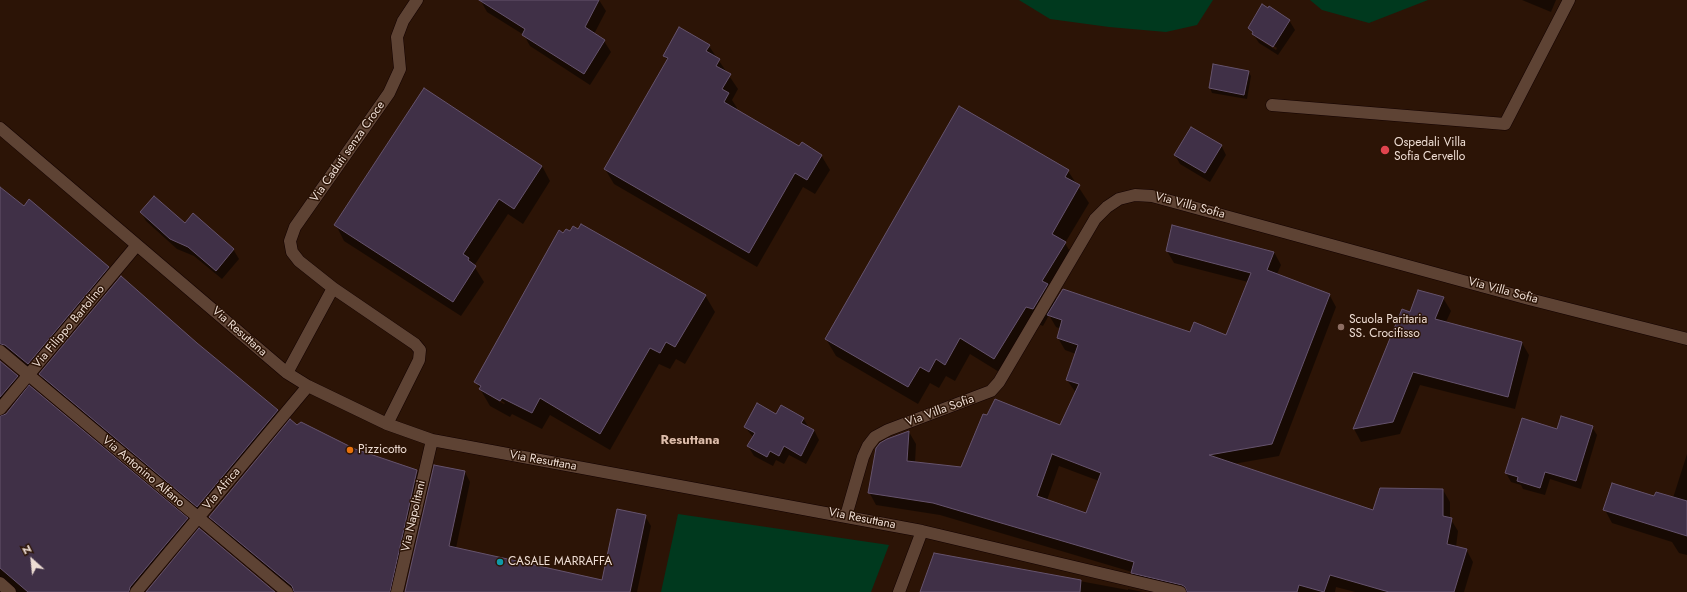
<!DOCTYPE html>
<style>
body{margin:0}
#map{position:relative;width:1687px;height:592px;overflow:hidden;background:#2c1406;font-family:Jost,sans-serif}
canvas{display:block}
.north{position:absolute;left:12px;top:540px;width:40px;height:40px;-webkit-text-stroke:3px #2c1406;paint-order:stroke;rotate:333deg;font-size:11px;font-weight:700;line-height:16px;text-align:center;color:#eeddd4}
.north::after{content:'';display:block;margin:auto;width:14px;height:18px;background:#eeddd4;clip-path:polygon(50% 0,100% 100%,50% 72%,0 100%)}
</style>
<div id="map">
<canvas width="1687" height="592"></canvas>
<div class="north">N</div>
</div>
<script>
const ctx = document.querySelector('canvas').getContext('2d');
ctx.lineJoin = 'round';
function fillPath(path, color) { ctx.fillStyle = color; ctx.fill(path, 'evenodd'); }
const toPath = rows => new Path2D(rows.map(r => 'M' + r).join(''));
function strokePath(path, color, width, dash) { ctx.strokeStyle = color; ctx.lineWidth = width; ctx.lineCap = dash ? 'butt' : 'round'; ctx.setLineDash(dash || []); ctx.stroke(path); }
function label(font, color, halo, rows, align = 'center') {
  ctx.font = font + ' Jost,sans-serif'; ctx.lineWidth = 3; ctx.setLineDash([]); ctx.textBaseline = 'middle'; ctx.strokeStyle = halo; ctx.fillStyle = color; for (const [text, x, y, turn = 0] of rows) {
    ctx.save(); ctx.translate(x, y); ctx.rotate((+turn || 0) * Math.PI / 180); ctx.textAlign = isNaN(turn) ? turn : align; if (halo) ctx.strokeText(text, 0, 0); ctx.fillText(text, 0, 0); ctx.restore();
  }
}
fillPath(toPath([
 [1019,0,1213,0,1197,25,1166,32,1109,27,1050,19],
 [1310,0,1428,0,1369,23,1322,10],
 [678,514,889,545,871,592,661,592]
]), '#00391e');
fillPath(toPath([
 [599,0,606,11,594,34,604,41,611,52,590,85,530,46,524,35,487,12,481,1],
 [1522,0,1556,0,1551,12],
 [1289,20,1295,30,1278,55,1259,43,1249,28],
 [1255,34,1277,48,1276,50,1255,37],
 [709,46,738,89,732,100,737,108,736,110,800,148,821,155,830,170,815,194,803,187,757,267,614,184,605,169,668,61,664,56],
 [1248,72,1251,76,1247,99,1212,93,1210,88],
 [1221,145,1226,155,1210,182,1180,164,1175,155],
 [542,166,550,181,523,224,508,214,474,266,484,282,461,316,344,241,336,225],
 [1068,171,1089,203,1065,243,1075,260,1054,295,1057,300,1190,334,1226,336,1248,282,1174,263,1167,251,1274,252,1281,265,1277,274,1329,294,1336,307,1279,456,1233,464,1374,511,1443,490,1450,502,1450,518,1458,531,1456,547,1466,549,1473,562,1464,592,1355,592,1336,587,1335,592,1169,592,1139,585,1132,572,940,515,876,505,869,492,888,440,909,432,916,444,915,463,962,468,1061,427,1076,393,1067,380,1076,354,1065,350,1058,338,1061,329,1056,327,1049,315,1043,326,1036,323,1004,375,970,354,955,381,946,376,939,388,930,383,918,404,836,356,826,339],
 [1059,466,1099,481,1087,515,1047,500],
 [0,187,25,207,108,267,114,277,33,373,0,356],
 [141,212,185,224,233,249,239,259,222,279,194,256,177,249,146,221],
 [705,295,715,312,685,364,676,359,670,369,659,364,610,450,550,415,542,429,512,414,510,417,490,406,476,382],
 [487,392,505,403,504,404,487,394],
 [1443,298,1451,311,1446,322,1522,343,1529,355,1515,409,1420,385,1400,434,1361,442,1354,429,1402,310,1410,314],
 [197,344,278,410,283,420,203,516,46,383,40,374],
 [0,362,17,376,23,386,0,415],
 [30,387,187,519,192,529,140,592,17,592,11,587,0,588,0,417,3,417],
 [777,415,803,418,809,428,814,430,819,440,806,464,789,455,784,464,776,460,773,466,754,456,748,446,753,437,745,427],
 [1522,419,1557,430,1592,427,1597,435,1581,489,1550,479,1545,495,1523,489,1521,485,1511,482,1506,473],
 [297,426,355,450,417,471,422,481,397,592,294,592,216,526,210,517],
 [1687,454,1687,555,1679,553,1672,542,1612,523,1605,510,1655,497,1673,498],
 [465,472,470,482,456,548,603,581,645,516,651,526,637,592,406,592],
 [934,554,1128,590,1128,589,1143,592,921,592]
]), '#0007');
const building = toPath([
 [479,0,599,0,585,27,605,40,584,74,522,35,525,29,479,0],
 [1262,4,1268,8,1269,6,1290,20,1273,47,1252,34,1253,32,1248,28,1262,4],
 [679,27,710,45,706,51,720,59,716,66,731,74,722,89,729,93,724,102,799,146,802,142,822,155,807,180,795,173,749,253,604,169,668,58,663,56,679,27],
 [1213,64,1249,71,1244,95,1209,88,1213,64],
 [424,88,542,166,514,209,499,199,463,254,469,258,468,260,476,266,453,302,334,225,424,88],
 [959,106,1069,170,1065,177,1080,185,1052,234,1066,242,1042,281,1048,284,1033,309,1026,307,994,359,960,338,945,365,936,359,929,372,920,367,908,387,825,339,959,106],
 [1191,127,1222,145,1205,173,1174,155,1191,127],
 [0,187,24,206,29,199,109,267,28,364,5,345,0,344,0,187],
 [154,196,185,223,193,213,234,249,216,271,188,247,170,239,140,212,154,196],
 [581,224,706,295,675,347,666,342,660,353,650,348,600,434,540,398,532,413,502,398,500,401,479,389,481,386,474,382,559,230,563,233,566,229,570,231,573,226,578,229,581,224],
 [1172,225,1274,252,1267,270,1330,294,1272,444,1209,455,1373,510,1380,488,1443,489,1443,516,1452,518,1447,544,1467,549,1454,592,1389,592,1330,575,1324,592,1299,585,1297,592,1187,592,1185,587,1182,585,1131,573,1134,562,933,503,868,493,876,448,880,443,887,439,909,431,907,461,961,467,983,414,987,415,995,399,1060,425,1079,384,1066,380,1078,345,1057,338,1062,320,1047,315,1063,289,1190,332,1194,322,1226,335,1251,273,1166,251,1172,225],
 [1052,454,1101,473,1086,513,1037,496,1052,454],
 [121,276,197,343,278,410,197,507,39,374,121,276],
 [1418,290,1444,297,1435,319,1522,342,1508,397,1413,372,1393,422,1353,429,1402,309,1410,312,1418,290],
 [0,361,18,376,0,397,0,361],
 [29,385,188,518,130,587,129,592,28,592,0,568,0,416,6,414,29,385],
 [757,403,776,414,781,405,804,418,801,423,814,430,801,456,784,446,779,456,770,451,767,457,747,446,755,433,744,427,757,403],
 [1561,416,1593,426,1576,481,1545,472,1540,488,1517,481,1518,477,1505,473,1522,418,1557,429,1561,416],
 [290,419,297,425,301,422,355,449,417,470,390,592,294,592,292,586,209,517,290,419],
 [434,465,465,471,449,546,602,580,617,509,646,515,630,592,405,592,434,465],
 [1612,483,1654,496,1656,492,1687,501,1687,536,1603,510,1612,483],
 [199,528,275,592,146,592,199,528],
 [934,553,1081,580,1080,592,920,592,934,553]
]);
fillPath(building, '#403047');
strokePath(building, '#65536d', 1);
const minor = toPath([
 [1272,105,1505,124,1569,0],
 [0,128,287,373,308,386,387,424,432,440,922,531,1180,592],
 [333,288,299,261,292,252,290,241,295,227,389,93,400,69,397,37,403,21,417,0],
 [0,351,287,592],
 [287,373,333,288,415,344,420,350,419,360,387,424],
 [0,409,137,245],
 [846,516,863,457,868,446,875,437,888,430,991,391,999,382,1095,219,1107,207,1119,199,1135,195,1152,196,1529,299,1687,339],
 [0,583,10,592],
 [136,592,308,386],
 [397,592,432,440],
 [899,592,922,531]
]);
strokePath(minor, '#130100', 13);
strokePath(minor, '#5e4334', 12);
for (const [x, y, r, color] of [
 [1385,150,5,"#e0444e"],
 [1341,327,4,"#8d6e63"],
 [350,450,4,"#e8710a"],
 [500,562,4,"#0f9aa8"]
]) { const dot = new Path2D(); dot.arc(x, y, r, 0, 2 * Math.PI); ctx.fillStyle = color; ctx.fill(dot); strokePath(dot, '#2c1406', 1.5); }
label('12px', '#eeddd4', '#2c1406', [
 ["Ospedali Villa",1394,143],
 ["Sofia Cervello",1394,157],
 ["Scuola Paritaria",1349,320],
 ["SS. Crocifisso",1349,334],
 ["Pizzicotto",358,450],
 ["CASALE MARRAFFA",508,562]
], 'left');
label('12px', '#eeddd4', '#2c1406', [
 ["Via Caduti senza Croce",348,152,-55],
 ["Via Villa Sofia",1190,206,15],
 ["Via Villa Sofia",1503,291,15],
 ["Via Filippo Bartolino",69,327,-50],
 ["Via Resuttana",239,332,41],
 ["Via Villa Sofia",940,411,-20],
 ["Via Resuttana",543,461,10],
 ["Via Antonino Alfano",143,472,40],
 ["Via Africa",222,489,-50],
 ["Via Napolitani",414,516,-77],
 ["Via Resuttana",862,519,11]
]);
label('bold 13px', '#ddbcaa', '#2c1406', [
 ["Resuttana",690,441]
]);
</script>
